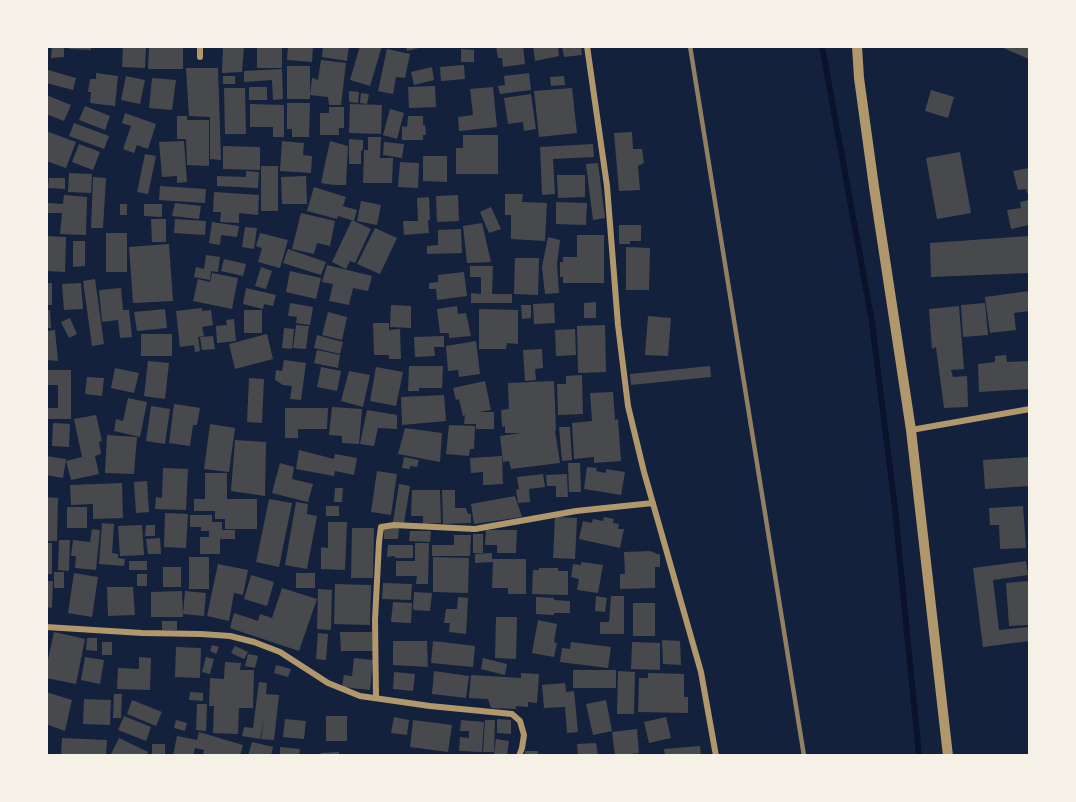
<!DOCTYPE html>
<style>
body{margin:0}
#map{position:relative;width:1076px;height:802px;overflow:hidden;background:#14213d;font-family:"Sofia Sans Condensed",sans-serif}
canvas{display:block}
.frame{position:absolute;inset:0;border:48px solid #f6f1e7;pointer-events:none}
</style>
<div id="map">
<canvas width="1076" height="802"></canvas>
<div class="frame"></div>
</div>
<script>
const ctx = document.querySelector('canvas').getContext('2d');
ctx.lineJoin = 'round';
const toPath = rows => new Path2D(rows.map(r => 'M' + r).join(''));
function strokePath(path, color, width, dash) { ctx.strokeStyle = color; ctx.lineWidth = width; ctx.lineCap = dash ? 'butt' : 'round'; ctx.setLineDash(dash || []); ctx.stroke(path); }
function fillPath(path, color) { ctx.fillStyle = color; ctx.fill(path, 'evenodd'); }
strokePath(toPath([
 [822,46,872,322,895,509,919,756]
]), '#0b132b', 6);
fillPath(toPath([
 [52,46,64,46,64,57,51,58],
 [69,46,91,46,91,50,69,49],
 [123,46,146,46,145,68,122,67],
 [149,46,183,46,183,69,148,69],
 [223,46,244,46,242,72,222,73],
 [257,46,282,46,282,68,257,68],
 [288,46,313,46,312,62,287,60],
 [323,46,349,46,347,61,322,57],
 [360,46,382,46,370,86,350,80],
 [406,46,422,46,423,47,407,51],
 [496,46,523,46,525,64,503,67,502,58,498,58],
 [533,46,558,46,559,56,535,61],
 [562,46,581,46,582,55,564,57],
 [1001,46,1029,46,1029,59,1001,47],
 [387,49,410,54,405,78,396,77,393,94,378,91],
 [461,49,474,50,474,62,461,62],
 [321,60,346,63,341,105,329,105,328,97,310,95,310,99,287,99,287,66,310,66,310,95,312,78,318,80],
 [464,65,465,79,441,81,440,67],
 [432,67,434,80,414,85,411,72],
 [186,68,218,68,221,160,210,159,210,117,189,116],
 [282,69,283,99,273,100,272,80,244,82,244,71],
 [48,70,76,78,73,90,46,83],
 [96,73,118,76,115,106,90,103,91,92,88,92,90,79,96,79],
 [529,73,531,90,500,94,498,86,505,85,504,76],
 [126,76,145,80,140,104,121,100],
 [223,76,235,76,235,84,223,84],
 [564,76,565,85,551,86,550,77],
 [152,78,176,80,172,110,149,108],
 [435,86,436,107,409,108,408,87],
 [249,87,267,87,267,100,249,100],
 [493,87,497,127,459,131,458,117,473,115,470,89],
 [224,88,245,88,246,134,225,134],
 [572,88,577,133,539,137,534,91],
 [931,90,954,97,948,118,925,111],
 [349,91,359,92,358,103,349,102],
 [361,93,369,94,367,104,360,103],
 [531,94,536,129,524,131,523,122,508,124,504,98],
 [46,95,71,105,64,121,46,114],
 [287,103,310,103,309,137,292,137,292,129,287,129],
 [250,104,284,105,284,137,273,137,273,127,250,127],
 [350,104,382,105,381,134,349,133],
 [85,106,110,116,105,130,79,120],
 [329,107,344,107,344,128,339,128,339,135,320,135,320,113,329,113],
 [390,109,404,113,397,139,383,135],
 [125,113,156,124,148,149,137,145,134,153,123,149,131,126,122,123],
 [177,116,187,116,187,120,209,120,209,166,187,165,186,139,177,139],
 [408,116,423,116,423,125,425,125,426,135,423,135,423,140,402,140,402,126,407,127],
 [74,123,109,136,104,149,69,136],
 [46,131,76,142,66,168,46,161],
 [632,132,633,149,642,149,644,163,638,166,640,190,619,191,614,133],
 [463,135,498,135,498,174,456,174,456,148,463,148],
 [368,137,381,137,380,158,393,158,392,183,363,183,364,150,368,150],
 [349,139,363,140,363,149,361,152,361,164,349,164],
 [184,141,187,182,177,183,177,176,162,177,159,142],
 [282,141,304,143,303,155,312,156,311,173,280,171],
 [330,141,348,146,346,185,334,185,321,183],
 [384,142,404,144,402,158,383,155],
 [79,144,100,152,93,170,72,162],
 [593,144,594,157,553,159,555,194,542,195,540,147],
 [223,146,260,147,260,170,223,169],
 [960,152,971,213,937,219,926,158],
 [145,154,156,156,148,194,137,192],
 [423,156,447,156,447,182,423,181],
 [400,162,419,163,418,188,398,187],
 [598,163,605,218,593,220,586,164],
 [261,166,278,166,278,211,261,211],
 [1029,168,1029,193,1027,193,1026,189,1018,190,1013,171],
 [246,171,259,172,258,188,217,186,217,176,246,177],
 [69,173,92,174,91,193,68,192],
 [557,175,585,175,585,197,558,198],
 [306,176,307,204,282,204,281,177],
 [93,177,106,178,103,228,91,228],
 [49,178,65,178,65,189,48,188],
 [160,186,206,189,205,203,159,200],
 [314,187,346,197,343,206,357,210,354,221,338,216,337,219,307,211],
 [214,192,259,195,258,215,239,213,239,223,220,222,221,212,213,212],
 [505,194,523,194,522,202,547,203,545,241,511,239,511,215,505,215],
 [64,195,87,197,86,235,60,234,62,213,47,213,48,203,63,204],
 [458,195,459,221,437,222,436,196],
 [429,197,430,220,428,220,429,233,404,235,403,221,418,221,417,198],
 [1029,200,1029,225,1011,229,1007,210,1021,208,1020,202],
 [361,201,381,205,377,225,357,221],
 [556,202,587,203,586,225,556,224],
 [175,203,201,206,199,219,172,216],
 [120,204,127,204,127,215,120,215],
 [144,204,162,204,162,217,144,216],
 [491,207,501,229,489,233,480,212],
 [301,213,335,221,330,246,317,243,314,254,292,249],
 [151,219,166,219,166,242,152,242],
 [175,219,206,221,205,235,174,233],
 [352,220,371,229,355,263,350,261,346,269,332,262],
 [212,222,239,226,237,237,221,235,220,245,209,243],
 [482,223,491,262,467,263,463,226],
 [619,225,641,225,641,241,630,241,630,244,619,244],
 [245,227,257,228,254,249,242,247],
 [375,228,397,238,380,274,357,264],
 [461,229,462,253,427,254,427,246,438,245,438,230],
 [106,233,127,233,127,272,106,272],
 [260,233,288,240,280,268,258,262,262,248,256,246],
 [577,235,604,235,604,283,563,283,563,277,560,277,560,262,563,262,563,257,577,257],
 [46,236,66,237,65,272,46,271],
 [1029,236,1029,273,931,277,930,243],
 [548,237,560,240,557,264,559,293,545,294,542,267],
 [73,241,85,241,85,266,73,267],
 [169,244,173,301,133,303,129,247],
 [626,247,650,248,649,290,626,290],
 [288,249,326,262,321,275,283,263],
 [206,255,220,257,218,272,211,271,210,280,194,277,196,267,204,269],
 [515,258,539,258,538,295,514,294],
 [224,259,246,264,243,276,221,271],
 [327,265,372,276,368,291,353,288,349,305,329,301,333,284,322,282],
 [470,266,493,266,492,294,512,294,512,303,471,303,471,293,481,294,481,277,470,277],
 [261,267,272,271,266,289,255,286],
 [290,271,321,278,316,299,286,292],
 [464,272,467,296,437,300,436,289,429,289,429,283,438,282,438,275],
 [212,273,238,278,232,309,193,301,198,279,210,282],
 [95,279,104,344,92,346,83,281],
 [46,283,52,283,52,305,46,305],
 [81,283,83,309,64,310,62,284],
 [121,288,123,310,129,310,132,337,120,338,118,320,102,322,99,290],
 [246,288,276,295,273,306,264,304,263,309,243,304],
 [1029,291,1029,311,1014,313,1016,330,990,333,985,297],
 [596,302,596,318,584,318,584,303],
 [290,303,313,307,310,325,296,323,297,317,288,316],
 [554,303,555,323,534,324,533,304],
 [985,303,988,335,963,337,961,305],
 [391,305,411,306,411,328,390,327],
 [521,305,531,305,531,318,522,319],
 [457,306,458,314,466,313,471,336,449,338,449,333,440,333,437,309],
 [959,306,964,369,951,370,953,377,967,376,968,407,944,408,936,347,932,349,929,309],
 [202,308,202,311,211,310,213,325,202,327,204,336,198,337,200,351,195,352,194,345,180,347,176,311],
 [165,309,167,328,137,331,134,312],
 [479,309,518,310,518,344,507,343,506,349,479,349],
 [46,310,50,310,51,328,46,328],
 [244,310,262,310,262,333,244,333],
 [328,312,347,317,342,340,322,335],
 [648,316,671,318,668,356,645,355],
 [70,318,77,334,69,338,61,322],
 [234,319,236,341,217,343,216,326,227,325,226,320],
 [373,323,389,323,389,330,400,329,401,359,389,359,389,355,374,355],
 [296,325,309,326,306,349,293,348],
 [605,325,606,372,578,373,577,326],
 [284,328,294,329,292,349,282,348],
 [575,329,576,355,556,356,555,330],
 [55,330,58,361,46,360,46,331],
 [141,334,172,334,172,356,141,356],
 [267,334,273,359,235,369,229,344],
 [317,335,343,342,340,354,314,348],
 [213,336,215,349,202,350,200,337],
 [444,336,444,347,434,347,435,356,415,357,414,337],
 [476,341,480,374,459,377,458,370,448,371,446,346],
 [542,349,543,368,535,369,536,380,525,381,523,350],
 [317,350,340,355,338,368,314,363],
 [1006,355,1007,362,1029,361,1029,389,979,392,978,364,995,362,995,356],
 [284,360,306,363,301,400,290,399,292,386,283,385,275,380,276,370,282,371],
 [148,361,169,363,165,399,144,396],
 [409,366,443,366,442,388,419,388,419,391,408,391],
 [710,366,711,377,631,385,630,374],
 [321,367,341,371,337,391,317,387],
 [376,367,403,372,396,406,370,401],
 [115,368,139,373,134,393,111,388],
 [48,370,71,370,71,419,46,419,46,408,58,408,58,385,48,385],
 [349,371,370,375,363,407,341,401],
 [582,375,583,414,558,415,557,384,566,384,566,376],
 [87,377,104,378,102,396,85,394],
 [249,378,264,379,262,423,247,422],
 [485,381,491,410,479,412,494,412,494,429,476,429,476,424,464,424,465,415,463,416,459,399,456,400,453,388],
 [554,381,556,430,555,431,560,463,511,469,509,461,503,462,500,436,521,433,505,433,505,426,502,427,501,410,509,409,508,383],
 [613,392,615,420,618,419,621,461,594,463,594,457,574,459,572,423,592,421,590,393],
 [444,395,446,421,402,425,401,397],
 [128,398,147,402,140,437,114,431,116,419,123,421],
 [174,404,200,408,197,425,193,425,190,446,169,443],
 [151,406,170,409,165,444,146,441],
 [332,407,362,409,359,444,342,443,342,436,329,435],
 [285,408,328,408,327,429,298,429,298,438,285,438],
 [367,410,397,415,397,429,378,428,374,446,360,444],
 [96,415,102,441,99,442,101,454,95,456,99,474,71,480,66,461,82,457,74,419],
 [53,423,70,424,69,447,52,446],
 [210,424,235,428,229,472,204,469],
 [449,425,475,426,474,449,470,449,469,456,446,454],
 [559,427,570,427,572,460,562,461],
 [405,428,442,433,440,462,398,454],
 [107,435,137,437,134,474,105,473],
 [235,440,266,442,265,496,231,491],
 [299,450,334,459,335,454,357,458,354,475,335,471,334,476,296,469],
 [46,456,66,459,63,478,46,475],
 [502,456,503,484,483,485,483,472,471,473,470,458],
 [404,457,419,460,417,467,410,466,410,469,402,468],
 [1029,457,1029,486,985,489,983,460],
 [280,463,294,467,292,479,313,484,308,502,272,493],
 [568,463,580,463,581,492,569,492],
 [587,467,597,468,596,471,606,473,606,469,625,472,621,495,584,489],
 [163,468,188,469,186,510,155,509,156,497,162,498],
 [377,471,397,474,391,515,371,512],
 [205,473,227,473,227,499,257,499,257,529,225,529,225,519,215,519,215,511,194,511,194,499,205,499],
 [543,474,545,487,529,489,530,502,518,503,516,490,519,489,517,477],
 [567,474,568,497,556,497,556,486,547,486,546,475],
 [147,481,149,512,136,513,134,482],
 [122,483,123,518,93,519,93,504,71,505,70,485],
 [399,484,410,486,404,523,393,522],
 [335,488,343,488,342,502,334,502],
 [412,490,440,490,441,523,423,524,423,516,411,516],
 [442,490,455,490,455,508,466,508,468,514,471,514,471,523,443,524],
 [515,496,522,517,474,524,471,504],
 [46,497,58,498,57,541,46,541],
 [269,499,292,503,279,567,256,562],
 [296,502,308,504,307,514,317,516,307,569,285,565],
 [326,506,339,506,339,516,326,516],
 [1023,506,1026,548,1000,549,999,525,990,525,989,508],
 [67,507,87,507,87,528,67,528],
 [165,513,188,514,186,548,164,547],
 [190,515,212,515,212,522,222,522,222,530,235,530,235,539,220,539,220,554,200,554,200,537,209,537,209,531,201,531,201,527,190,527],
 [555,517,577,518,575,559,553,558],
 [604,517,614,519,613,523,619,524,618,529,624,529,620,548,579,539,583,521,592,523,593,519,603,521],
 [328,522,347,522,345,570,321,569,321,547,328,548],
 [102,523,114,524,112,553,118,554,118,558,125,559,124,566,99,564],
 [142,525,144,555,120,556,118,526],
 [146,525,155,525,155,536,145,536],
 [384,527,399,528,398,539,384,539],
 [352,528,374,528,373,578,351,578],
 [92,529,100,530,96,570,75,568,76,556,71,556,73,540,90,542],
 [486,530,517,530,516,553,497,553,497,545,485,545],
 [410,531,431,531,430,542,409,541],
 [473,534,483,534,483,553,473,553],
 [454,535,471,535,470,556,432,556,432,545,454,545],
 [160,538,161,554,148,554,146,539],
 [59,540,70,540,69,571,58,570],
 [46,543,52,543,52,574,46,574],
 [415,543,429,543,428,584,416,584,417,576,396,576,396,561,415,561],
 [388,545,413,545,413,558,396,558,394,556,387,557],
 [650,551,660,555,660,567,655,567,655,588,620,589,620,574,625,574,624,552],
 [492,553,492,559,526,559,526,594,508,594,508,588,492,588,493,562,475,563,475,554],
 [189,557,209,557,209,589,189,589],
 [433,557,469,558,468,593,433,592],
 [129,561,147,561,147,570,129,570],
 [1026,561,1028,575,993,580,999,630,1029,627,1029,641,983,647,973,568],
 [581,562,603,565,598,593,577,590,579,579,571,577,573,564,581,565],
 [218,564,248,570,243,595,234,593,229,621,207,616],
 [163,567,181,567,181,587,163,587],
 [539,568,558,568,558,571,568,571,568,595,532,594,533,570,539,570],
 [54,572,64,572,64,588,54,588],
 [74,573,98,577,92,617,68,613],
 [296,573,315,573,315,588,296,588],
 [137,574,147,574,147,586,137,586],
 [251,575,274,582,267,606,244,599],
 [46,581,53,581,52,608,46,607],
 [1029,581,1029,625,1009,626,1006,583],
 [383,583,412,584,411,600,382,599],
 [335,584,371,585,370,625,334,624],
 [107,587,133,587,135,615,108,616],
 [282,588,317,599,299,651,230,628,234,613,258,621,260,614,272,618],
 [318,589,332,590,331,630,317,629],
 [182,591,183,617,151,617,151,592],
 [185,591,206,593,204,616,183,614],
 [414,592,432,593,430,611,413,610],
 [596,596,607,598,605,612,595,611],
 [611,596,624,596,624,634,600,634,600,622,609,622],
 [458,597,468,598,466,634,449,632,450,623,444,623,446,609,457,609],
 [536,597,554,598,554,600,570,601,570,613,554,613,554,615,536,614],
 [393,602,412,603,411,623,391,622],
 [633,603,655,603,655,636,633,636],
 [496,617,517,617,516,659,495,658],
 [538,620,557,624,554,642,557,643,554,657,532,653],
 [162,621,177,621,177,630,162,630],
 [54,632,85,639,76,684,46,678,46,669],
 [340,632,372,632,373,651,341,651],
 [318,633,328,634,326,660,316,659],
 [87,638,97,638,97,651,86,650],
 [662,640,680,641,681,665,663,664],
 [393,641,427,641,428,667,393,665],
 [433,641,475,646,473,667,431,663],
 [102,642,112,642,112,655,102,655],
 [571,642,611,647,608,668,560,662,562,648,570,649],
 [632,642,660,643,660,670,631,669],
 [212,645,219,647,216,654,210,651],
 [235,646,248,652,244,659,231,653],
 [176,647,201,648,200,678,175,677],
 [248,654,258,656,255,668,245,666],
 [85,657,104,660,100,684,81,680],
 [139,657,151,658,150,690,117,689,118,668,139,669],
 [206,657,214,659,210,674,202,672],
 [354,658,373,660,370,690,342,687,344,675,352,676],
 [483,658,507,664,505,675,481,669],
 [225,662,241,663,240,670,254,670,253,708,239,708,238,734,213,733,214,706,209,706,210,678,224,679],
 [276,665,291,669,288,677,274,673],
 [573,670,616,670,616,688,573,688],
 [434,671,469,676,466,698,432,694],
 [618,671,635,672,634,714,617,714],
 [394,672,415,674,413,691,393,689],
 [521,673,539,674,537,703,528,702,528,707,516,706,516,709,491,708,488,699,469,698,471,675,521,678],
 [648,673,684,674,684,697,688,697,688,713,638,712,639,678,648,678],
 [259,682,267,683,266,694,279,695,274,740,261,739,264,719,260,739,242,736,244,727,253,728],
 [565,683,566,692,574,691,578,732,567,733,565,707,544,708,542,685],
 [46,692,72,700,65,731,46,724],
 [190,692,203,693,203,701,189,700],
 [114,694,122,694,121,718,113,718],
 [84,699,111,700,110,725,83,724],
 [132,700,162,712,156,726,127,714],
 [606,700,612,731,593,735,586,704],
 [197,704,207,704,206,731,196,730],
 [124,716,151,727,146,741,118,730],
 [326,716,347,716,347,741,326,741],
 [394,717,409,720,407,735,391,733],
 [666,717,671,738,649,743,644,722],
 [285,719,306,721,304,739,283,737],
 [497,719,511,720,511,734,497,733],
 [176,720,187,723,185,731,174,728],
 [413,720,452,725,448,752,410,747],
 [461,720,484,722,482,752,459,751,460,737,469,738,469,731,460,731],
 [485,720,495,720,494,752,483,752],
 [637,729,639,753,615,756,612,732],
 [199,732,243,745,240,756,203,756,204,750,195,748,193,756,173,756,177,736,197,740],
 [62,738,107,740,106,756,61,756],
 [119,738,148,752,146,756,110,756],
 [496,739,509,741,507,755,494,754],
 [252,742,273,747,271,756,248,756],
 [596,743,598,756,578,756,577,744],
 [152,744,165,744,165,756,152,756],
 [700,746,701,756,665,756,664,749],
 [280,747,300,749,299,756,280,756],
 [525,751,538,751,538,756,525,756],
 [339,752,339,756,320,756,321,753]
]), '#48494c');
strokePath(toPath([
 [587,46,607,186,618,325,628,406,644,472,701,672,716,756],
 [200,57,200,46],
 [911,430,1030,409],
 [46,627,142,633,201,634,230,636,254,642,280,652,328,683,360,696,430,706,512,714,520,721,524,735,522,748,519,756],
 [376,698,375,620,379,542,381,527,394,525,475,529,576,511,653,503]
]), '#b1986c', 6);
strokePath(toPath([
 [857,46,859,78,874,187,911,430,948,756]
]), '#b1986c', 10);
strokePath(toPath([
 [690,46,804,756]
]), '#918062', 4.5);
</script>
